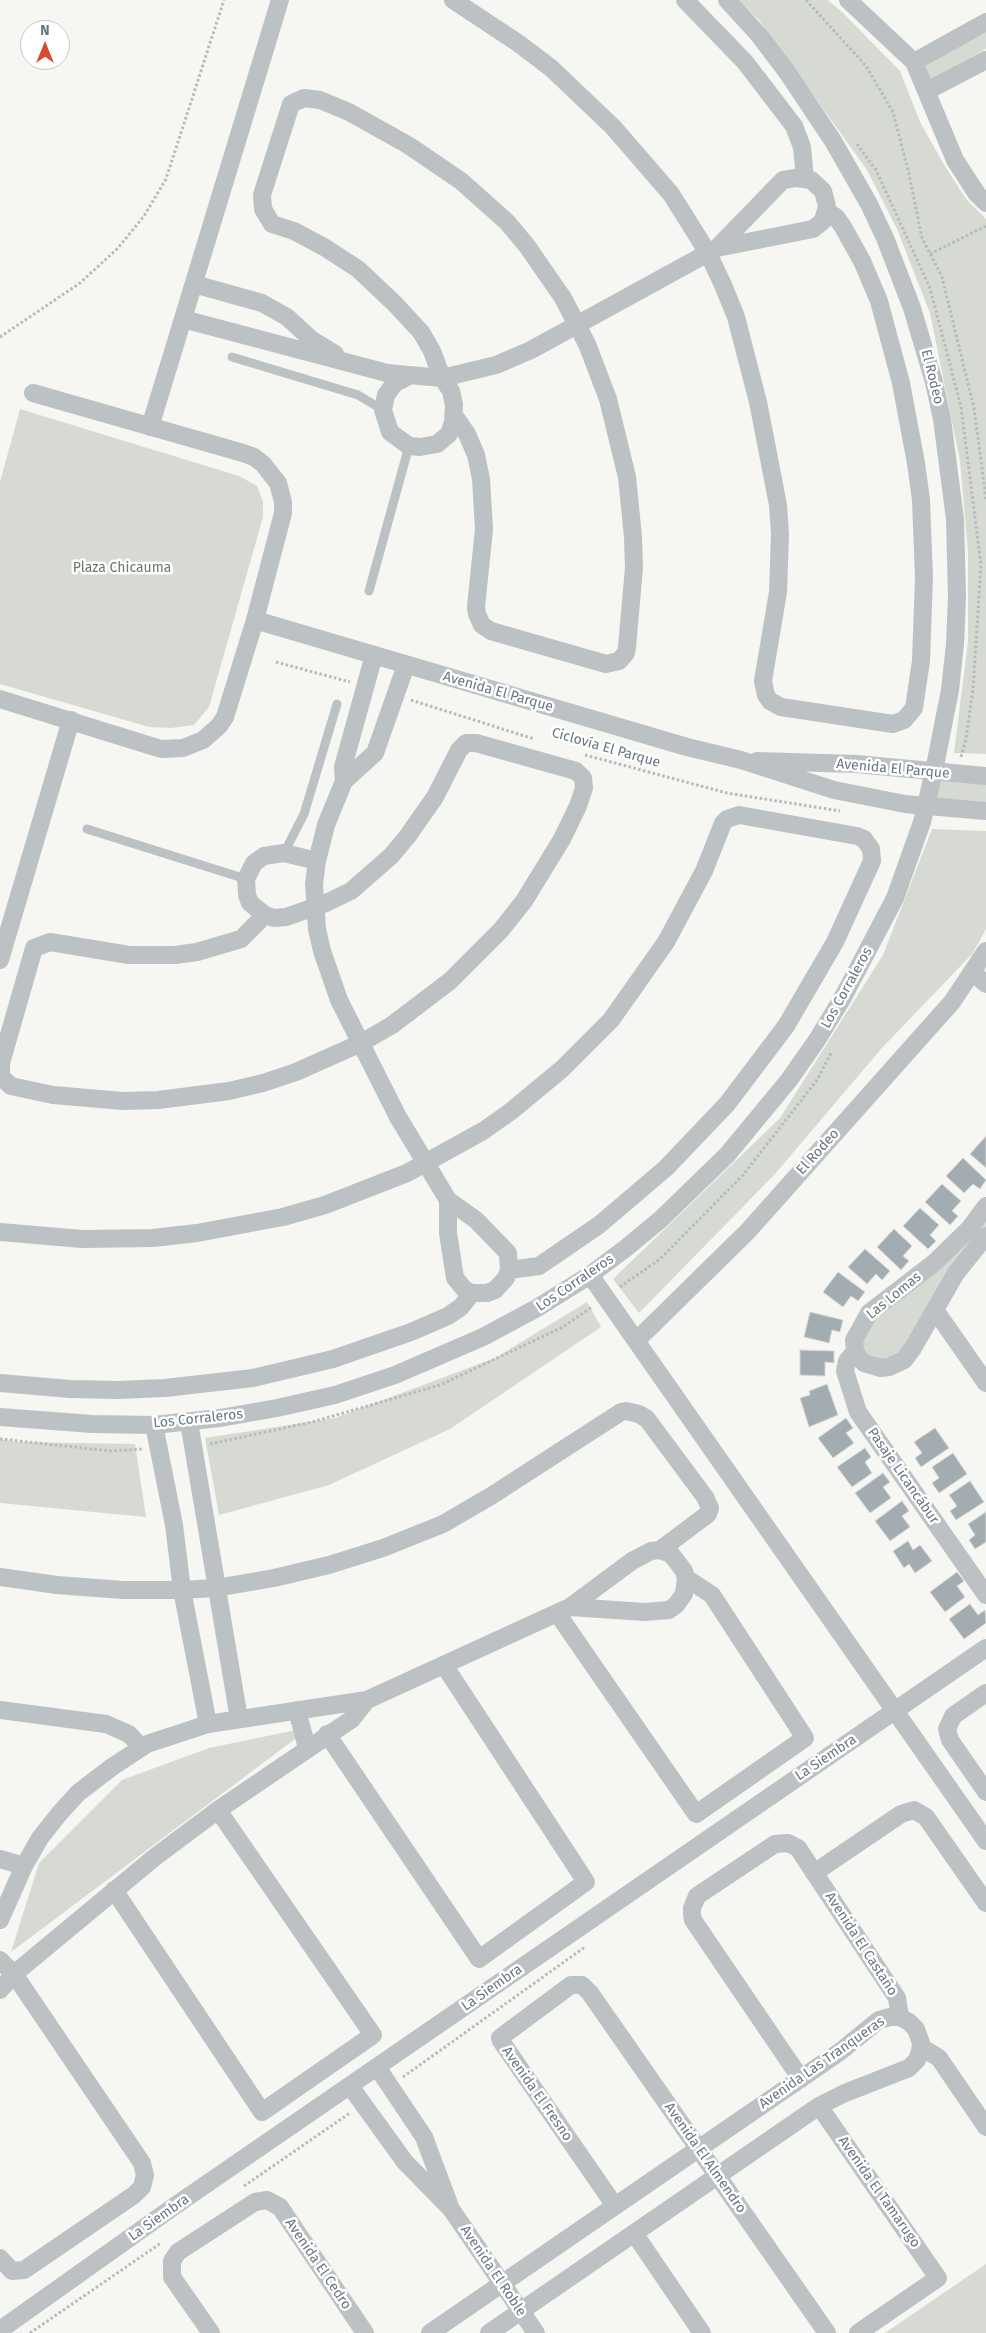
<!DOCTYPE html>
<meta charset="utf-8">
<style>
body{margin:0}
#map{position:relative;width:986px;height:2333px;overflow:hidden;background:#f6f6f2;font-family:"Fira Sans",sans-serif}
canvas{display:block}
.north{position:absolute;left:20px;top:20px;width:50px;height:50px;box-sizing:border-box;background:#fff;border:1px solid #c2c9cd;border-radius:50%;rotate:0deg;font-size:14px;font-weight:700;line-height:20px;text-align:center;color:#667882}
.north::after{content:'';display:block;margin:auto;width:18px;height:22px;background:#da482e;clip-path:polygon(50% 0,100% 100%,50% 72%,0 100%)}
</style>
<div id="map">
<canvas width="986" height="2333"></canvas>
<div class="north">N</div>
</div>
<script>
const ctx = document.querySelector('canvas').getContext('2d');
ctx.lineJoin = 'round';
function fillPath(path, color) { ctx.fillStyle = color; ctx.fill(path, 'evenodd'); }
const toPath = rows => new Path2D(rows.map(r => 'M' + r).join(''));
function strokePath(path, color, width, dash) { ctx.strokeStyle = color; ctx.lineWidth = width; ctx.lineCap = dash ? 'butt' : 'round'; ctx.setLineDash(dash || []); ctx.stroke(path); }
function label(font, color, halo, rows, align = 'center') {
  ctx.font = font + ' "Fira Sans",sans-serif'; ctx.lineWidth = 5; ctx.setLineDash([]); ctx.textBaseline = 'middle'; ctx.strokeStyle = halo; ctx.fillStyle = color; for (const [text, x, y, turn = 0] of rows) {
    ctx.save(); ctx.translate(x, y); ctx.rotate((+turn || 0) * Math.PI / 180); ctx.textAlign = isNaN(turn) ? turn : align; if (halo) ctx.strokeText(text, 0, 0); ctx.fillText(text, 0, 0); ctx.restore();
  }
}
fillPath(toPath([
 [739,0,828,0,843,13,900,71,920,122,943,163,966,199,986,219,986,754,954,753,968,641,968,552,960,461,930,313,897,229,867,170,760,21],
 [986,28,986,49,930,81,922,63],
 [20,409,239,476,257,486,263,501,263,517,209,707,194,725,171,728,149,727,0,684,0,482],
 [943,779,986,782,986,806,935,799,939,783],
 [932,829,986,831,986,929,973,953,881,1049,775,1174,639,1313,613,1279,780,1118,883,955],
 [986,1213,986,1228,909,1345,895,1360,880,1363,866,1358,859,1335,872,1316],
 [587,1302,601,1327,450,1429,329,1485,219,1515,205,1438,335,1418,495,1358],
 [0,1439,16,1442,135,1444,146,1517,0,1503],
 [311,1727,11,1952,39,1863,122,1780,209,1748],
 [986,2264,986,2333,885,2333]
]), '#d6dad2');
const building = toPath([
 [986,1136,986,1168,970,1154,986,1136],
 [963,1158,986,1180,980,1189,973,1184,964,1193,946,1176,963,1158],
 [942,1184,961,1201,952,1211,958,1216,950,1225,925,1202,942,1184],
 [920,1208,939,1225,930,1235,936,1241,928,1249,903,1226,920,1208],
 [894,1229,912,1246,903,1256,909,1261,901,1270,877,1247,894,1229],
 [865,1249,890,1271,882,1280,876,1274,867,1284,848,1267,865,1249],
 [838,1272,865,1292,858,1301,851,1296,843,1307,823,1292,838,1272],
 [810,1312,843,1320,840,1332,832,1330,829,1343,804,1337,810,1312],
 [800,1350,834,1351,834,1363,825,1362,825,1376,800,1375,800,1350],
 [827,1384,838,1415,809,1427,800,1398,810,1395,809,1391,827,1384],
 [846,1418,853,1428,846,1433,854,1443,833,1458,818,1438,846,1418],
 [935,1428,949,1448,921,1467,915,1458,922,1453,914,1442,935,1428],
 [865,1448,871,1457,865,1462,872,1473,852,1487,837,1467,865,1448],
 [953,1453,967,1474,939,1493,932,1483,939,1478,932,1467,953,1453],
 [883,1473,890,1482,883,1487,891,1498,870,1513,855,1493,883,1473],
 [970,1481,984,1502,956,1520,950,1511,957,1506,949,1495,970,1481],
 [902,1501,909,1511,902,1516,910,1527,890,1541,875,1521,902,1501],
 [986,1512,986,1542,975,1549,969,1540,975,1535,968,1524,986,1512],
 [908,1541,913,1550,920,1545,932,1561,915,1573,909,1564,904,1568,893,1551,908,1541],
 [957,1572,964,1581,957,1586,965,1597,945,1612,930,1592,957,1572],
 [970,1604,978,1615,985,1610,986,1623,964,1639,949,1619,970,1604]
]);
fillPath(building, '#a3adb1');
strokePath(building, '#d7d7d5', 1);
strokePath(toPath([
 [806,0,866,66,893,112,909,174,922,238,942,277,974,408,986,499],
 [857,144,876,170,930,288,961,407,981,565,973,689,966,739,961,757],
 [930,254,986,226],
 [0,337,80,283,118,248,144,216,166,179,224,0],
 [276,662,350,682],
 [411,700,534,739],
 [585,755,727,793,840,811],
 [620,1287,660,1259,743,1175,817,1080,831,1053],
 [0,1439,111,1451,142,1449],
 [210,1444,312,1422,440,1385,563,1327,592,1307],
 [403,2077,585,1947],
 [244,2186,350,2113],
 [30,2333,161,2243]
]), '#b7babc', 3, [2.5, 2.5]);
strokePath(toPath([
 [232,357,358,395,383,410],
 [369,591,409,446],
 [87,829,246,879],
 [284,853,304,814,337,704]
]), '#bcc1c4', 9);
strokePath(toPath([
 [453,0,518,43,551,68,613,127,671,194,708,253,723,285,736,317,758,402,778,505,780,534,778,592,763,681,766,695,770,701,781,707,893,724,904,720,914,708,921,661,924,577,921,500,916,463,901,383,879,301,862,261,843,227,836,217,826,211],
 [685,0,745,62,794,126,802,147,805,179],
 [848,0,914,62,955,160,977,194,986,203],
 [914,62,986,22],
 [927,91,986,60],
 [194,284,262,303,287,317,312,340,335,354],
 [183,319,387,373,442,378,496,365,531,350,717,248,813,229,823,221,827,206,823,191,811,180,796,178,783,180,717,248],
 [409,376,395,383,386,395,383,410,390,432,409,446,420,447,437,444,449,434,453,422,454,405,451,391,442,378,432,351,421,332,395,304,358,269,324,247,294,231,272,224,263,209,262,195,291,104,304,98,320,100,349,112,408,145,461,181,507,222,527,246,563,298,587,344,608,399,627,477,633,537,634,568,627,647,626,653,619,661,606,664,491,631,482,625,477,614,476,607,484,529,481,479,476,455,467,434,454,415],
 [150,427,280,0],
 [255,620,687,747,741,760,834,790,905,804,986,811],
 [374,655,343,767,344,781,326,825,317,861,314,884,317,929,322,951,339,1000,398,1117,448,1200,476,1220,508,1253,509,1270,506,1278,495,1290,487,1293,472,1293,465,1290,455,1278,448,1233,448,1200],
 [0,699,161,749,183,748,203,740,219,726,225,717,255,620,283,513,283,502,278,483,263,464,254,457,243,453,33,393],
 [757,761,856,764,986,776],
 [344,781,375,753,406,665],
 [265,915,241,939,197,952,175,955,129,955,50,942,34,948,1,1063,1,1077,11,1086,53,1095,123,1101,158,1100,229,1091,263,1083,296,1072,361,1043,392,1025,450,981,501,930,524,901,562,839,578,806,584,788,583,778,576,771,476,743,466,743,459,750,435,797,407,837,391,856,351,891,326,903,286,917,274,918,265,915,250,903,247,895,246,879,254,863,264,856,284,853,317,861],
 [0,960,71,720],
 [973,973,986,984],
 [986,1206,969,1229,934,1263,869,1313,854,1340,855,1351,859,1358,864,1363,881,1368,889,1367,904,1360,913,1348,956,1273,986,1236],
 [0,1232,82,1239,153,1238,197,1233,283,1217,325,1205,407,1173,483,1131,510,1112,562,1069,611,1020,666,942,704,871,723,823,727,819,739,815,857,836,864,839,871,849,872,861,835,942,786,1026,727,1104,666,1168,599,1225,539,1266,509,1270],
 [590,1275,986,1841],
 [935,1310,986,1383],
 [636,1341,748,1231,952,1002,986,951],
 [855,1351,847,1361,845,1371,858,1412,986,1595],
 [0,1383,70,1389,118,1390,165,1388,253,1378,333,1359,411,1332,448,1316,461,1307,472,1293],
 [0,1417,92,1424,154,1425,220,1418,277,1408,335,1395,395,1375,483,1337,537,1308,590,1275,626,1248,661,1219,727,1155,789,1080,817,1040,842,999,895,898,922,822,934,771,950,690,955,644,957,597,955,519,942,419,934,382,912,308,885,238,869,204,833,141,787,72,759,35,727,0],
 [189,1422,239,1719],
 [154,1425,174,1525,182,1590,208,1724],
 [0,1577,57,1585,123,1590,182,1590,216,1588,274,1578,329,1565,383,1548,443,1524,491,1496,621,1412,626,1411,639,1414,647,1419,705,1497,710,1508,708,1514,660,1550],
 [557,1613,696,1814,805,1738,712,1595,686,1578],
 [986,1693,953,1716,947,1729,950,1740,986,1792],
 [0,1710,106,1724,129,1734,141,1747],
 [297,1710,307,1748],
 [327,1734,479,1959,586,1882,444,1665],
 [0,1859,24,1866],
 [814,1873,901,1814,914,1810,926,1817,986,1903],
 [114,1890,262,2112,373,2035,218,1810],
 [0,1920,24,1866,40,1838,59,1814,78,1793,112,1767,147,1744,208,1724,367,1700,570,1607,632,1561,651,1551,660,1550,671,1554,684,1571,686,1578,684,1594,676,1605,669,1610,645,1612,570,1607],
 [0,1960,14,1974,142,2163,145,2175,142,2187,134,2195,24,2270,12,2271,0,2258],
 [0,1990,14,1974,155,1857,218,1810,352,1719,367,1700],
 [921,2047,939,2058,986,2127],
 [377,2067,424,2137,449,2204],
 [801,2079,693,1920,692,1914,692,1908,697,1896,775,1844,788,1843,798,1848,897,1998,900,2017],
 [350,2086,405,2162,451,2209,536,2333],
 [819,2106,938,2278,858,2333],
 [615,2206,501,2041,500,2038,505,2034,571,1985,582,1985,590,1993,827,2333],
 [634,2233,702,2333],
 [0,2330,176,2205,986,1648],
 [211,2333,172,2277,172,2261,178,2252,255,2202,267,2200,280,2207,365,2333],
 [430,2333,841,2051,879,2020,890,2017,900,2017,909,2022,916,2029,921,2043,920,2051,917,2060,909,2068,845,2093,819,2106,489,2333]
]), '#bcc1c4', 18);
label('14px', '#667882', '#fff', [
 ["El Rodeo",932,377,76],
 ["Avenida El Parque",498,692,16],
 ["Ciclovía El Parque",606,748,16],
 ["Avenida El Parque",893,769,5],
 ["Los Corraleros",847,988,-61],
 ["El Rodeo",818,1152,-48],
 ["Los Corraleros",575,1283,-34],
 ["Las Lomas",894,1296,-39],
 ["Los Corraleros",198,1419,-6],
 ["Pasaje Licancábur",903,1476,55],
 ["La Siembra",826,1758,-34],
 ["Avenida El Castaño",861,1944,57],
 ["La Siembra",492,1988,-35],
 ["Avenida Las Tranqueras",822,2063,-35],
 ["Avenida El Fresno",537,2094,55],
 ["Avenida El Almendro",705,2158,55],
 ["Avenida El Tamarugo",879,2192,55],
 ["La Siembra",159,2218,-35],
 ["Avenida El Cedro",318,2264,56],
 ["Avenida El Roble",493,2271,56]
]);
label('14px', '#6b7a65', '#fff', [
 ["Plaza Chicauma",122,568]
]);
</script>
